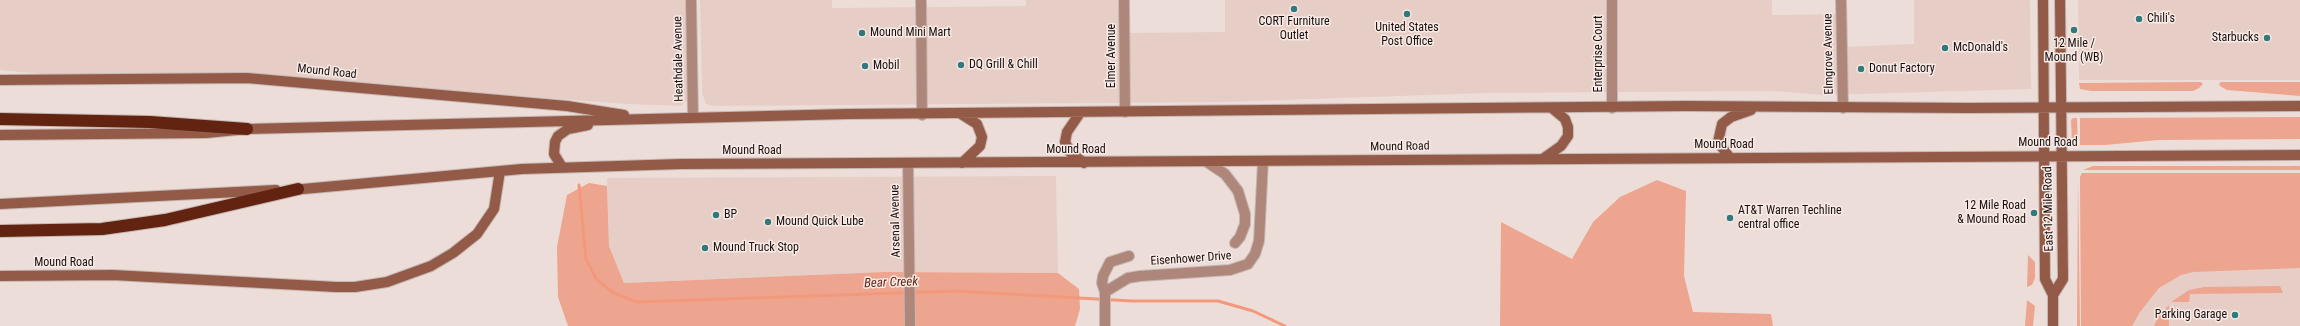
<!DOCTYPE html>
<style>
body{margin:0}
canvas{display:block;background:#edddd8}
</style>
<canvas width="2300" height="326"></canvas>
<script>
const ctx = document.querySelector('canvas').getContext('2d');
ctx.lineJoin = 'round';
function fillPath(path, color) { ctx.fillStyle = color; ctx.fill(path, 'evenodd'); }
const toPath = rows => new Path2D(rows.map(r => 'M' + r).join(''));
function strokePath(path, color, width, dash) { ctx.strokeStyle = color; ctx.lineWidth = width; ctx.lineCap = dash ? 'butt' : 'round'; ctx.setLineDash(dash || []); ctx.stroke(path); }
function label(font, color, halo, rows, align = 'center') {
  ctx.font = font + ' "Roboto Condensed",sans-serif'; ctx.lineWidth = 3; ctx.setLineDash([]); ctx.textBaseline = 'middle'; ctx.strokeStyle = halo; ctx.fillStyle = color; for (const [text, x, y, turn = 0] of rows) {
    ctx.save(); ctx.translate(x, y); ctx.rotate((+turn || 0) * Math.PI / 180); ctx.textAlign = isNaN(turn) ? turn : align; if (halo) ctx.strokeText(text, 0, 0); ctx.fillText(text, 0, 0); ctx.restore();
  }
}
fillPath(toPath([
 [0,0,688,0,688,99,681,106,627,104,238,75,42,74,0,70],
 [700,0,832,0,832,8,1026,6,1026,0,1121,0,1121,33,1225,32,1225,0,1772,0,1772,15,1841,14,1841,47,1914,44,1914,0,2030,0,2031,89,1825,95,1773,91,1487,93,1224,102,713,106,706,104,702,93],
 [2078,0,2300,0,2300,80,2079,80],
 [2082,173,2300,173,2300,326,2082,326,2080,177],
 [1056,176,1058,273,884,272,624,283,609,246,607,178]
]), '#e6cec6');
fillPath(toPath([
 [2201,82,2203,84,2199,88,2193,91,2091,91,2080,89,2079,83],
 [2221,82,2300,82,2300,96,2227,90,2220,86,2219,84],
 [2300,117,2300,139,2158,140,2105,145,2080,145,2080,118],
 [2073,118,2077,118,2078,145,2072,143,2071,120],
 [2093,166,2300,166,2300,170,2083,170],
 [2082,173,2300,173,2300,268,2193,272,2181,275,2159,288,2140,312,2132,326,2081,326,2080,177],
 [2078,177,2080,326,2077,326],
 [1657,180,1686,191,1684,276,1693,312,1771,314,1773,326,1500,326,1501,222,1572,259,1593,222,1620,197],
 [589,183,607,186,609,246,624,283,884,272,1058,273,1079,289,1080,309,1075,326,568,326,558,297,557,247,567,195],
 [2028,255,2035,262,2035,278,2032,285,2027,287],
 [2280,286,2283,293,2190,294,2189,302,2171,302,2189,290,2204,287],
 [2027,300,2035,306,2033,326,2025,326],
 [2169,305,2169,326,2154,326,2158,317]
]), '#eda58f');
strokePath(toPath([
 [579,185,586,259,597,280,614,293,636,302,956,291,1132,301,1218,301,1253,311,1285,326]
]), '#f4987b', 3);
const minor = toPath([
 [691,0,693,117],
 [921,0,922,115],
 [1124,0,1125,112],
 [1841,0,1843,108],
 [1612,108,1612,0],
 [1207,162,1225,174,1238,191,1245,214,1245,224,1240,237,1235,243],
 [908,163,910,326],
 [1105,292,1128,278,1140,276,1230,270,1248,264,1255,254,1259,241,1263,161],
 [1105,326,1105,292,1102,283,1103,276,1110,262,1129,256]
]);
const secondary = toPath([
 [2043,0,2045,279,2053,295,2053,326],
 [0,80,247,78,567,106,624,115],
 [1080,113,1067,132,1065,142,1070,152,1084,163],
 [961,114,977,124,982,137,980,146,962,163],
 [0,135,206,133,247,129,848,114,1686,106,1968,108,2300,106],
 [1544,158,1561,146,1568,136,1568,127,1565,119,1553,109],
 [1730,158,1718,142,1722,124,1731,117,1751,110],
 [562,167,554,154,555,142,558,136,568,129,588,125],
 [292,190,522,169,681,164,2300,155],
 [0,204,276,190],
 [0,276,113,275,336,287,355,287,387,282,431,266,453,253,477,234,494,209,500,171],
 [2053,295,2063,279,2060,0]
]);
const motorway = toPath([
 [0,119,150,122,247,129],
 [0,231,102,229,165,220,298,189]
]);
strokePath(minor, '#c6b8b4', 12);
strokePath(secondary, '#c6b8b4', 12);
strokePath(motorway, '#c6b8b4', 14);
strokePath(minor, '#af877a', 10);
strokePath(secondary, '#945a48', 10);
strokePath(motorway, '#622410', 12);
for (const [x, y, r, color] of [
 [1294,9,4,"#307a7d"],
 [1407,14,4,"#307a7d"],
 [2139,19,4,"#307a7d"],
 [2074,30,4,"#307a7d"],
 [862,33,4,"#307a7d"],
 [2267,38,4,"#307a7d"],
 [1945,48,4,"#307a7d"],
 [961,65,4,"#307a7d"],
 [865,66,4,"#307a7d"],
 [1861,69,4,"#307a7d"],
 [2034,213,4,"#307a7d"],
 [716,215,4,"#307a7d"],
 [1730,218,4,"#307a7d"],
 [768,222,4,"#307a7d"],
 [705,248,4,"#307a7d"],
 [2235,315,4,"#307a7d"]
]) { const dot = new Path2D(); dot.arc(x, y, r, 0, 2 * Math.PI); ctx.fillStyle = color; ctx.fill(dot); strokePath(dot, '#faeae5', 1.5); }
label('12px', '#15100f', '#faeae5', [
 ["Chili's",2147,19],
 ["CORT Furniture",1294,22,"center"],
 ["Outlet",1294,36,"center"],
 ["United States",1407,28,"center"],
 ["Post Office",1407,42,"center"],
 ["Mound Mini Mart",870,33],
 ["Starbucks",2259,38,"right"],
 ["12 Mile /",2074,44,"center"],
 ["Mound (WB)",2074,58,"center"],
 ["McDonald's",1953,48],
 ["DQ Grill & Chill",969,65],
 ["Mobil",873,66],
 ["Donut Factory",1869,69],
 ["12 Mile Road",2026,206,"right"],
 ["& Mound Road",2026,220,"right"],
 ["AT&T Warren Techline",1738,211],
 ["central office",1738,225],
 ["BP",724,215],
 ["Mound Quick Lube",776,222],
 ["Mound Truck Stop",713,248],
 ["Parking Garage",2227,315,"right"]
], 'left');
label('12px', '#15100f', '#faeae5', [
 ["Enterprise Court",1599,54,-90],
 ["Elmgrove Avenue",1829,54,-91],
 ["Elmer Avenue",1112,56,-90],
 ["Heathdale Avenue",679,59,-91],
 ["Mound Road",327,72,6],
 ["Mound Road",2048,143],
 ["Mound Road",1724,145],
 ["Mound Road",1400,147,-1],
 ["Mound Road",1076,150],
 ["Mound Road",752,151],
 ["East 12 Mile Road",2049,209,-91],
 ["Arsenal Avenue",896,221,-91],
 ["Eisenhower Drive",1191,259,-4],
 ["Mound Road",64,263]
]);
label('italic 13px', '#5f2613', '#faeae5', [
 ["Bear Creek",891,283,-2]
]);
</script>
